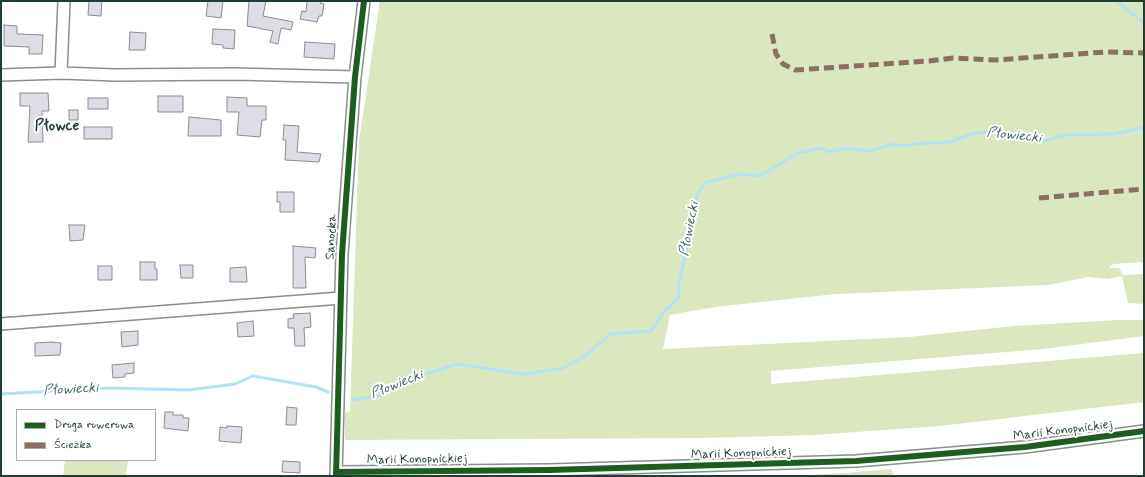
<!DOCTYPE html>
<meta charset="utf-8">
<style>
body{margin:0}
#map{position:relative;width:1145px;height:477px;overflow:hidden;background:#fff;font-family:Mynerve,sans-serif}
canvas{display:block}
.frame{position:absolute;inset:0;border:2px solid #1f3d34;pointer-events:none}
.legend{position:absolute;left:16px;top:409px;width:140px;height:52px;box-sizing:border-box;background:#fff;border:1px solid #a5b1ae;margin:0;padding:5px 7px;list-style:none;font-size:12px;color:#1f3d34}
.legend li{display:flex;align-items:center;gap:8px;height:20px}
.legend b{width:20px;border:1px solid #a5b1ae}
</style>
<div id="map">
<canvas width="1145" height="477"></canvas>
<div class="frame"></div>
<ul class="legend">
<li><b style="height:5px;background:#1b5e20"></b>Droga rowerowa</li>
<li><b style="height:5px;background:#8d6e63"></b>Ścieżka</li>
</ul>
</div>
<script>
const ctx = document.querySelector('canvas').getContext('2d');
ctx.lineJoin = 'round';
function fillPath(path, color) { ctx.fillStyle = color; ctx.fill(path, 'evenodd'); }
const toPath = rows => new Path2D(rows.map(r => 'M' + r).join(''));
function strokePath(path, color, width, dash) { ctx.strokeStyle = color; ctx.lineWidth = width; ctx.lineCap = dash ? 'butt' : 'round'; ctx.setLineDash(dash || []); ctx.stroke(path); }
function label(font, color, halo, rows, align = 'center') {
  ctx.font = font + ' Mynerve,sans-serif'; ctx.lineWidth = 4; ctx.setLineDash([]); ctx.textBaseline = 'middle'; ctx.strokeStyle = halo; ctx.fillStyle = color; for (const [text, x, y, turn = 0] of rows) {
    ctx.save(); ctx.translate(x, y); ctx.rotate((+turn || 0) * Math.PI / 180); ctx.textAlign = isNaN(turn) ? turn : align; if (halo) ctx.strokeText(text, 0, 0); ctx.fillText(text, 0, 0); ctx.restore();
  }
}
fillPath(toPath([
 [380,1,1144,1,1144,262,1113,264,1109,268,1119,268,1123,275,1144,274,1144,304,1128,303,1122,276,1108,279,1088,277,1048,285,836,294,715,307,670,315,663,349,909,337,1014,326,1118,320,1144,320,1144,336,1043,349,771,371,771,384,1144,353,1144,402,940,426,814,435,703,438,345,440,345,413,350,411,359,141],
 [65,460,128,460,126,476,63,476],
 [892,469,893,476,791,476,845,473]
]), '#dbe7be');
strokePath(toPath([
 [1117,1,1144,23],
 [1,394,108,388,189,390,235,384,253,376,316,387,328,392],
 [353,400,378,396,415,376,439,370,457,364,524,374,563,368,584,357,610,334,651,331,665,310,679,298,678,286,692,228,697,195,706,182,741,174,760,176,798,153,822,148,829,152,847,148,869,151,894,144,904,146,915,144,949,142,974,133,991,132,1007,133,1025,138,1044,141,1065,135,1114,134,1144,127]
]), '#b1e3f5', 3);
const building = toPath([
 [89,1,102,1,101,16,88,15,89,1],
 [208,1,223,1,221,18,206,16,208,1],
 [249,1,266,1,263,16,293,22,291,30,281,28,278,44,270,42,273,31,247,26,249,1],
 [307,1,321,1,320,3,324,4,322,16,319,16,317,22,300,19,302,11,306,12,307,1],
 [4,25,17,26,17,34,43,35,42,54,29,54,29,47,4,46,4,25],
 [213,29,235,30,234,49,223,48,223,45,212,44,213,29],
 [130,32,146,33,145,50,129,50,130,32],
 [305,42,335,44,334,59,304,57,305,42],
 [20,93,48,93,49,111,42,111,43,142,28,142,30,106,20,106,20,93],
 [158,96,183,96,183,112,158,112,158,96],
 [227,97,247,98,247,106,266,106,266,120,262,120,260,137,237,135,239,112,227,112,227,97],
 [88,98,108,98,108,109,88,109,88,98],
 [69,110,78,110,78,120,69,120,69,110],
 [189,117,221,120,221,136,188,136,189,117],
 [284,125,299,126,297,152,321,154,319,162,285,160,286,140,283,140,284,125],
 [84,127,112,127,112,139,84,139,84,127],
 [277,192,294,192,294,212,280,212,280,202,277,202,277,192],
 [69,225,85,225,83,240,70,241,69,225],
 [293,246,316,248,315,258,305,257,306,288,293,288,293,246],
 [140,262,155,262,155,269,157,269,157,280,140,280,140,262],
 [180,265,193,265,193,278,181,278,180,265],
 [98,266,112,266,112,280,98,280,98,266],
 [246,267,247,282,230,282,230,268,246,267],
 [310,313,311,327,304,328,305,346,295,346,294,328,288,328,288,319,294,318,293,314,310,313],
 [253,321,254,336,238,337,237,323,253,321],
 [138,331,138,345,122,347,121,332,138,331],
 [51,342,61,343,60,355,35,356,35,343,51,342],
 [134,363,134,373,125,374,125,377,113,378,112,365,134,363],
 [287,407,297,408,296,425,286,425,287,407],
 [165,412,173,412,173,415,183,415,183,418,189,418,188,431,164,428,165,412],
 [227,426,242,427,241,443,219,441,220,427,227,428,227,426],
 [283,461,300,462,300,473,282,472,283,461]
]);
fillPath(building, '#dcdde6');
strokePath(building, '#898f8d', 1);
const minor = toPath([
 [61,73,115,75,235,74,355,77],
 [1,75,61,73,64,1],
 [1,324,341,298],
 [336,472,549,470,856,461,1025,447,1144,431],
 [336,476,342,254,355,77,364,1]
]);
strokePath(minor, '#898f8d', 14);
strokePath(minor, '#fff', 11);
strokePath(toPath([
 [772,34,776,54,783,64,795,70,929,61,953,58,996,60,1105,52,1144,53],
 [1039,198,1144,189]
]), '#8d6e63', 5, [10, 5]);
strokePath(toPath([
 [336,472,549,470,856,461,1025,447,1144,431],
 [336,476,342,254,355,77,364,1]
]), '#1b5e20', 6);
label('13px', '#1f3d34', '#fff', [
 ["Sanocka",332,237,-87],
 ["Marii Konopnickiej",1063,431,-7],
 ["Marii Konopnickiej",741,454,-2],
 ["Marii Konopnickiej",417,460,-1]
]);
label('italic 14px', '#3b6463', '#fff', [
 ["Płowiecki",1014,136,6],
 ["Płowiecki",690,229,-79],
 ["Płowiecki",397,385,-22],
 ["Płowiecki",71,390,-3]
]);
label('bold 15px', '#1f3d34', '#fff', [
 ["Płowce",57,127]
]);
</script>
